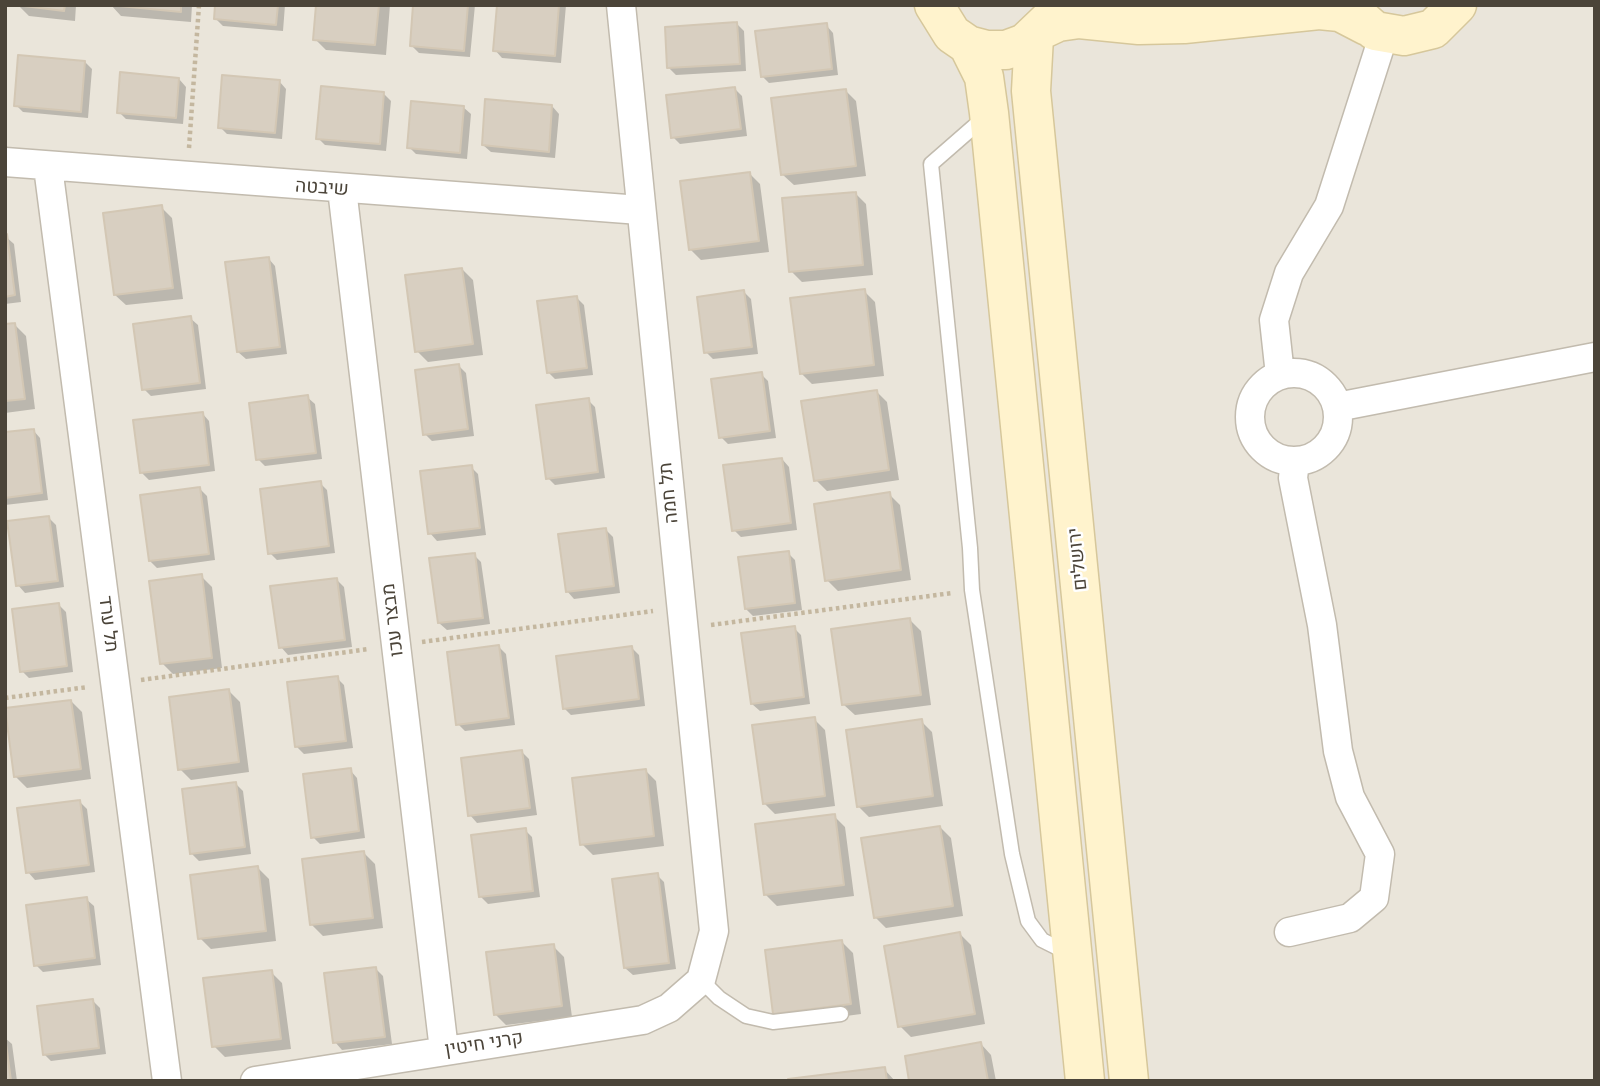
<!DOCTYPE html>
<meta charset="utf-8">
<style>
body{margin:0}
#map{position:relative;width:1600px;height:1086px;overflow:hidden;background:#f6f3ec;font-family:"Fira Sans",sans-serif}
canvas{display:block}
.frame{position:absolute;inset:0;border:7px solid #4b4439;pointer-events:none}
</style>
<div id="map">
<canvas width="1600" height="1086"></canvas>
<div class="frame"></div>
</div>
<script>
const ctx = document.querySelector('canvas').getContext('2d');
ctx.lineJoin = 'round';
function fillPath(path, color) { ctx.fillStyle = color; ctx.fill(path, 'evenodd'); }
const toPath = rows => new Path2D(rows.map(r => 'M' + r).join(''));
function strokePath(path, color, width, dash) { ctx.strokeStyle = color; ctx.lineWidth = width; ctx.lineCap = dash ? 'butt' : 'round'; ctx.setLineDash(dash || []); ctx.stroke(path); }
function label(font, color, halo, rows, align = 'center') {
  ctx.font = font + ' "Fira Sans",Heebo,sans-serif'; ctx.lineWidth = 5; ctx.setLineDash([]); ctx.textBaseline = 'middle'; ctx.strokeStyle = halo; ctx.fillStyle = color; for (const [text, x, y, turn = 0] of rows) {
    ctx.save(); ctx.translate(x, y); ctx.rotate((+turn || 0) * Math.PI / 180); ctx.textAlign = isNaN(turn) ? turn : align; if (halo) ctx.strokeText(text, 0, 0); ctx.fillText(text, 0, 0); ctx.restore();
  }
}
fillPath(toPath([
 [5,5,1595,5,1595,1081,5,1081]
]), '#eae5da');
fillPath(toPath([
 [18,5,76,5,75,21,29,16],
 [111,5,192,5,191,22,121,16],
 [217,5,285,5,283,31,223,26,216,19],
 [318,5,390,5,386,55,326,50,315,39],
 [415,5,475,5,470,57,419,53,412,46],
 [499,5,566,5,561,63,502,58,495,50],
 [737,24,744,31,746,71,676,75,669,68],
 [826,25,833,33,838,75,769,83,762,76],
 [85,62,92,69,88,118,23,112,16,105],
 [179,79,186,87,183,124,126,119,119,112],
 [279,81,286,89,282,139,227,134,220,127],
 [735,89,742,96,747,136,680,144,673,137],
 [845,90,856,101,866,176,794,185,783,175],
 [383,93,391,101,386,151,325,145,318,138],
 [552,106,559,114,555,158,491,152,483,145],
 [463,107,471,114,467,159,416,154,409,147],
 [749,173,760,184,769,252,701,260,690,249],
 [855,193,866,204,873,275,802,282,791,271],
 [161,207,172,218,183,299,126,305,115,295],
 [5,236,14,244,21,302,5,304],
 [268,258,275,266,287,354,246,359,238,352],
 [462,269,473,280,483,355,428,362,417,351],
 [864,291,875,302,884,376,812,384,801,373],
 [744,292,751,299,758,354,713,359,706,352],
 [577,298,584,305,593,375,555,379,548,372],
 [190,318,198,325,206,389,151,396,144,389],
 [15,325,26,336,35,409,5,413,5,326],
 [459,366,466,373,474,436,432,441,425,434],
 [761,374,768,381,776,438,728,444,721,437],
 [876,391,887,402,899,480,827,491,816,480],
 [307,397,315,404,322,459,265,466,258,459],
 [588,400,595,407,605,478,555,485,548,478],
 [202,413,209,421,215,471,149,480,142,473],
 [33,430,40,438,48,500,5,505,5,434],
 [782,459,789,467,797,530,741,537,734,530],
 [471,467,478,474,486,535,437,541,430,533],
 [320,483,327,490,335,553,277,560,270,553],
 [200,489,207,496,215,560,157,568,150,561],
 [889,494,900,505,911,580,838,591,827,580],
 [49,518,56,525,64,587,25,593,18,585],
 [605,529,613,537,620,593,574,599,567,591],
 [788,553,795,560,802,610,753,616,746,609],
 [474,555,481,562,490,624,447,630,439,623],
 [201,576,212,587,222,668,173,674,162,663],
 [337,580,344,587,352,647,288,655,281,647],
 [59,605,66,612,73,672,29,678,22,671],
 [910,620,921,631,931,705,855,715,844,705],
 [794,628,801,635,810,704,760,711,752,704],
 [499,647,506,654,515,725,465,731,458,724],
 [632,648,639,655,645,706,571,715,564,708],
 [337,678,344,685,353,748,304,754,297,747],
 [229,691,240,702,249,772,191,780,180,769],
 [71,701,82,712,91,779,27,788,16,777],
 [814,719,825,730,835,806,775,814,764,803],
 [921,721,932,732,943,806,869,817,858,806],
 [522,752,529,759,537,815,477,823,470,815],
 [350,770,357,778,365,838,320,844,313,837],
 [645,770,656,781,664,846,593,855,582,844],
 [236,784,243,791,251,854,199,861,192,854],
 [80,802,87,809,95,872,35,880,28,872],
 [834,816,845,827,854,896,777,906,766,895],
 [940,827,951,838,963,916,886,928,875,917],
 [525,830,532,837,540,897,488,904,480,896],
 [364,853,375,864,383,928,323,936,312,925],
 [258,868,269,879,276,941,211,949,200,938],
 [657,875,664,882,676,969,633,975,625,968],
 [86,899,94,906,101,965,43,972,36,965],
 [960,934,971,945,985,1024,911,1037,900,1026],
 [842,942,853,953,861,1014,786,1024,775,1013],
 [553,946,564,957,572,1017,506,1025,495,1014],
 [376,969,383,976,392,1044,342,1050,335,1042],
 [271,972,282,983,291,1049,225,1057,214,1046],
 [92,1000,100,1008,106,1054,51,1061,44,1054],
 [5,1038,12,1044,17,1081,5,1081],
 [981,1044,991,1055,996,1081,911,1081],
 [884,1069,895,1081,790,1081]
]), '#0003');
const building = toPath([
 [16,5,65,5,64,11,16,5],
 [109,5,181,5,181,12,109,5],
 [215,5,278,5,276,25,214,19,215,5],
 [316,5,379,5,375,45,313,40,316,5],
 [413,5,468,5,464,51,410,46,413,5],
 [497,5,559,5,555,56,493,51,497,5],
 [737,22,740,64,667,68,665,27,737,22],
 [827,23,832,69,761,77,755,31,827,23],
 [18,55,85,61,81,112,14,106,18,55],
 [120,72,179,78,176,118,117,113,120,72],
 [222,75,280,80,275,133,218,128,222,75],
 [321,86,384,92,380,144,316,139,321,86],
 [735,87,741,129,671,138,666,95,735,87],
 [846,89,856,166,781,175,771,98,846,89],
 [485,99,552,105,549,152,482,145,485,99],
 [411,101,464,106,460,153,407,148,411,101],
 [750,172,759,241,689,250,680,181,750,172],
 [856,192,863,265,789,272,782,198,856,192],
 [162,205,173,288,114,295,103,213,162,205],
 [7,234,15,295,5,297,5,235,7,234],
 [269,257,280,347,237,352,225,262,269,257],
 [462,268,473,344,415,352,405,275,462,268],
 [865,289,874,365,800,374,790,298,865,289],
 [744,290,752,347,704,353,697,297,744,290],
 [577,296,587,368,547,373,537,301,577,296],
 [191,316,200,383,142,390,133,324,191,316],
 [15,323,25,399,5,401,5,324,15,323],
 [459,364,468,429,423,435,415,370,459,364],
 [762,372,770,431,719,438,711,379,762,372],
 [877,390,889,470,814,481,801,401,877,390],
 [308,395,316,453,256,460,249,403,308,395],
 [589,398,598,472,546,479,536,405,589,398],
 [203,412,209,465,140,473,133,420,203,412],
 [34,429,42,493,5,498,5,432,34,429],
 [782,458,791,523,732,531,723,465,782,458],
 [472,465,480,528,428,534,420,471,472,465],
 [321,481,329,546,268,554,260,489,321,481],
 [200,487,209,554,149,561,140,495,200,487],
 [890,492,901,570,825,581,814,504,890,492],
 [49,516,58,581,16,586,7,521,49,516],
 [606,528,614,586,566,592,558,534,606,528],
 [789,551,795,603,745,609,738,557,789,551],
 [475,553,483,618,438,623,429,558,475,553],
 [202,574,212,658,160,664,149,581,202,574],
 [337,578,345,640,279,648,270,586,337,578],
 [59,603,67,666,20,672,12,609,59,603],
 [910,618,921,695,842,705,831,629,910,618],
 [795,626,804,697,751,704,741,633,795,626],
 [499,645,509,718,456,725,447,652,499,645],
 [632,646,639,699,563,709,556,656,632,646],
 [338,676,346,741,295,747,287,682,338,676],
 [229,689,239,762,178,770,169,697,229,689],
 [71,700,81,769,14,777,5,708,71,700],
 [815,717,825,796,763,804,752,725,815,717],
 [922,719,933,796,857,807,846,730,922,719],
 [522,750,530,808,468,816,461,758,522,750],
 [351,768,359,831,311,838,303,774,351,768],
 [646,769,654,836,580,845,572,778,646,769],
 [236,782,245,847,190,854,182,789,236,782],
 [80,800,89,865,26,873,17,808,80,800],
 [835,814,844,885,764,895,755,824,835,814],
 [940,826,953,906,874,918,861,838,940,826],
 [526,828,533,891,479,897,471,835,526,828],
 [364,851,373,918,310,925,302,859,364,851],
 [258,866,266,931,198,939,190,875,258,866],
 [658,873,669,963,624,968,612,879,658,873],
 [87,897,95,958,34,966,26,905,87,897],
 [960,932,975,1014,898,1027,884,946,960,932],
 [842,940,851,1004,773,1014,765,950,842,940],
 [554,944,562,1006,494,1015,486,952,554,944],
 [376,967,385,1037,333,1043,324,973,376,967],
 [272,970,281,1039,212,1047,203,978,272,970],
 [93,999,99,1048,43,1055,37,1006,93,999],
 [5,1036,11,1081,5,1081,5,1036],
 [981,1042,988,1081,909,1081,905,1056,981,1042],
 [885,1067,887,1081,788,1081,788,1079,885,1067]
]);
fillPath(building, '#d8cfc1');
strokePath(building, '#d3c7b4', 2);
const lane = toPath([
 [986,116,931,164,970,548,972,590,1012,854,1028,921,1042,940,1068,953],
 [701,980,719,998,746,1016,773,1022,841,1014]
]);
const street = toPath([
 [5,162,640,210],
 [48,167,167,1081],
 [342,189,444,1050],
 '1250 417a44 44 0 1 1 88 0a44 44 0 1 1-88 0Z',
 [1280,375,1274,320,1289,273,1329,206,1384,34],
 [1337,407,1595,357],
 [1289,932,1350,918,1374,898,1380,854,1350,797,1338,751,1322,625,1293,478,1295,461],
 [255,1081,643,1020,669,1008,701,980,714,931,621,5]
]);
const secondary = toPath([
 [934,5,952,34,968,45,987,50,1006,50,1025,43,1048,21],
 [1350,9,1375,31,1404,36,1433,29,1457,5],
 [1041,30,1058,22,1079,19,1139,25,1184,24,1319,10,1340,12,1367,26],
 [1034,37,1031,91,1129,1081],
 [968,45,984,77,989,113,1085,1081]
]);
strokePath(lane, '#c2bbae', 17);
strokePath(street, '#c2bbae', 31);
strokePath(secondary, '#d6c79b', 41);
strokePath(toPath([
 [189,148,199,5],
 [711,625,952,593],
 [422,642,653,611],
 [141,680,369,649],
 [5,698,88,687]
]), '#c4b79f', 4.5, [3.5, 3.5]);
strokePath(lane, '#fff', 14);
strokePath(street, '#fff', 28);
strokePath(secondary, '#fff3cd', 38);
label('19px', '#4b4439', '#fff', [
 ["שיבטה",322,188,4],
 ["תל חמה",669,493,-96],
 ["ירושלים",1078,559,-96],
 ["מבצר עכו",393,620,-97],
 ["תל ערד",108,624,83],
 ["קרני חיטין",484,1044,-9]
]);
</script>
